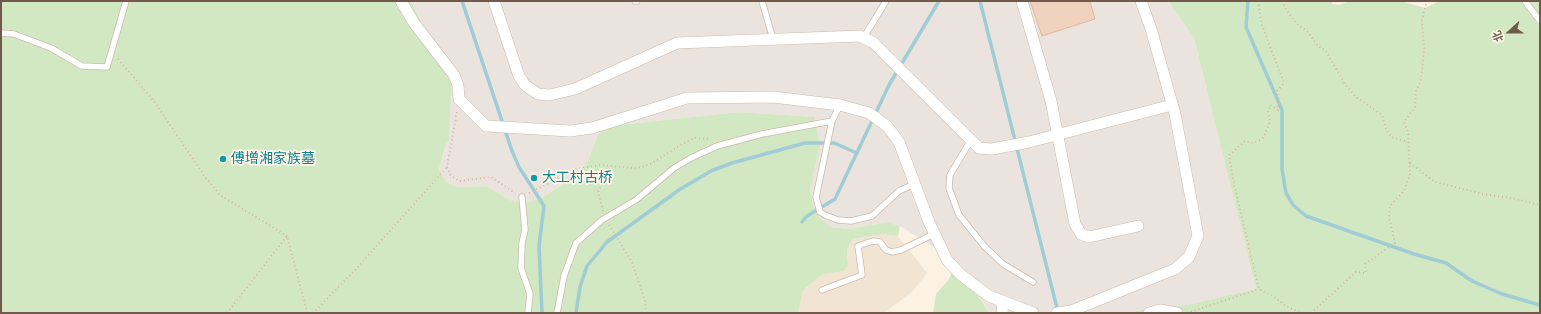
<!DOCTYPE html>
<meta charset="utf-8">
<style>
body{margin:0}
#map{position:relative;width:1541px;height:314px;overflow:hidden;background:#fbf2e4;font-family:Cabin,"Noto Sans SC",sans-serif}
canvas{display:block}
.frame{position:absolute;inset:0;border:2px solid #72594b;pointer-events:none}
.north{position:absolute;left:1489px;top:12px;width:40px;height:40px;-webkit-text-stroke:3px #fef6ea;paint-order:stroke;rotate:249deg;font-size:11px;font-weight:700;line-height:16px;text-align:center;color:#72594b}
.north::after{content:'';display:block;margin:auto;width:14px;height:18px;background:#72594b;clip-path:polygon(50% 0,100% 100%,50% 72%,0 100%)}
</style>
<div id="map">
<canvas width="1541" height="314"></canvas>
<div class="frame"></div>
<div class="north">北</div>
</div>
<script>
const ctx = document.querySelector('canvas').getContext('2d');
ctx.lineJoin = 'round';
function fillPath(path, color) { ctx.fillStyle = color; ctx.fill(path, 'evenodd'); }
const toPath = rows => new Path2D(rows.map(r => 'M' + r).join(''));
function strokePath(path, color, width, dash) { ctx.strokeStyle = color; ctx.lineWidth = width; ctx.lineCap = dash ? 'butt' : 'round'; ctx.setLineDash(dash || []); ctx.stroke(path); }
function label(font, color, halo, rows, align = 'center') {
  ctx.font = font + ' Cabin,"Noto Sans SC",sans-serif'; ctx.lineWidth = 3.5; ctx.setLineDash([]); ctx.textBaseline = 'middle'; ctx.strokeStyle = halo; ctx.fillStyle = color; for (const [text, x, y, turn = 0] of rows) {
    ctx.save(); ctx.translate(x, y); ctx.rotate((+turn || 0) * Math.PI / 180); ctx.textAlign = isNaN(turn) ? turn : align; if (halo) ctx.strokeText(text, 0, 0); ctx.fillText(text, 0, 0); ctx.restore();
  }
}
fillPath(toPath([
 [883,234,898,236,927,273,912,292,884,313,798,313,803,290,823,274,837,271,848,265,847,249,853,239]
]), '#f2e4d3');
fillPath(toPath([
 [411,1,1168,1,1194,38,1256,289,1182,306,1162,305,1128,313,990,313,956,261,900,226,887,222,849,229,831,227,818,216,813,205,810,189,820,146,815,117,739,112,619,125,598,135,587,163,575,177,543,197,526,203,512,201,486,186,457,187,446,182,439,169,445,149,421,21]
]), '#ebe4de');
fillPath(toPath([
 [1,1,411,1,421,21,452,66,449,140,446,144,439,169,446,182,457,187,486,186,512,201,526,203,543,197,575,177,587,163,598,135,605,128,619,125,739,112,815,117,820,146,810,189,813,205,818,216,831,227,849,229,887,222,900,226,898,236,883,234,853,239,847,249,848,265,844,271,823,274,803,290,798,313,1,313],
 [1168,1,1332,1,1332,4,1339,5,1349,1,1401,1,1425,8,1440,1,1540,1,1540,313,1128,313,1162,305,1182,306,1256,289,1194,38],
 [956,261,988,311,990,313,933,313,936,294,949,279]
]), '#d2e8c3');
strokePath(toPath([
 [462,1,512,151,519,167,544,206,539,246,542,313],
 [980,1,1058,312],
 [1248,1,1246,27,1282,110,1282,169,1286,193,1293,205,1306,216,1414,254,1446,263,1472,281,1502,294,1540,305],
 [802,222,807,216,835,199,889,85,939,1],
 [576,313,580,287,587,266,607,242,679,190,711,171,732,163,805,143,834,143,857,153]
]), '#a0ccd5', 3.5);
const building = toPath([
 [1030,1,1090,1,1095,19,1042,36,1030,1]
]);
fillPath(building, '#efd1bd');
strokePath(building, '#e1b89e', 1);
const lane = toPath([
 [635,1,637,1],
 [762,1,773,39],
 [1525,1,1540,21],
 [1,33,14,34,51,48,82,66,107,67,126,1],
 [864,37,886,1],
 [832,121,816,197,820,212,825,215,838,220,851,221,872,216,899,191,914,184],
 [971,140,950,175,949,188,959,215,985,247,1003,264,1033,282],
 [522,197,525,230,522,243,521,268,530,294,528,313],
 [822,290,862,275,858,246,873,241,880,242,886,250,892,252,901,250,934,234],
 [557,313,564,276,576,243,602,220,636,200,674,168,691,158,717,146,762,134,832,121,840,105]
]);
const street = toPath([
 [401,1,414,23,454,75,458,85,459,99,486,126,570,131,592,128,687,98,773,97,840,105,869,113,887,126,899,142,929,222,947,260,960,274,989,296,1033,313],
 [494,1,519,76,525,85,538,94,550,95,575,89,677,43,860,36,874,43,979,148,992,149,1029,142,1172,105],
 [1022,1,1051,101,1075,224,1081,234,1089,237,1138,226],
 [1002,313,1003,301],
 [1057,313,1071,311,1175,269,1189,257,1198,236,1175,114,1151,29,1141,1],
 [1149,313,1160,310,1177,313]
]);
strokePath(lane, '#ccbaab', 7);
strokePath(street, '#ccbaab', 12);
strokePath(toPath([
 [1258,1,1262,25,1284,83,1277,91,1278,110,1270,105,1268,112,1270,121,1265,134,1262,139,1253,143,1245,141,1229,155,1234,184,1259,289,1273,296,1286,306,1300,313],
 [1282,1,1285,8,1297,24,1308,32,1318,46,1325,50,1345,84,1356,97,1382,115,1386,129,1391,137,1408,142],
 [118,59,154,101,205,177,220,195,287,236],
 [457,112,447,167,451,176,460,181,491,177,515,193],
 [1410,163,1435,182,1483,194,1516,199,1540,205],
 [529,193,576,169,601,165,633,168,642,167,652,163,682,144,695,138,711,139],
 [603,211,598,192,611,166],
 [609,225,632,262,645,301,646,313],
 [227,313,287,236,307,313],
 [313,313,356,269,447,167],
 [1187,313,1259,289],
 [1311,313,1356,272,1366,273,1365,264,1395,243,1389,217,1390,206,1404,191,1410,174,1408,132,1404,122,1415,107,1416,91,1421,81,1424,50,1422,20,1427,1]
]), '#d4b5a0', 2, [1, 3]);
strokePath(lane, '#fff', 5.5);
strokePath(street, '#fff', 11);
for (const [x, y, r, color] of [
 [223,159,4,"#0f9aa8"],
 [534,178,4,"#0f9aa8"]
]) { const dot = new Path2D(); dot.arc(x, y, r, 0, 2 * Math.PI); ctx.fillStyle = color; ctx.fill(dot); strokePath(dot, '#fef6ea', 1.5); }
label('14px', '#0d838f', '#fef6ea', [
 ["傅增湘家族墓",231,159],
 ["大工村古桥",542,178]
], 'left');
</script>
